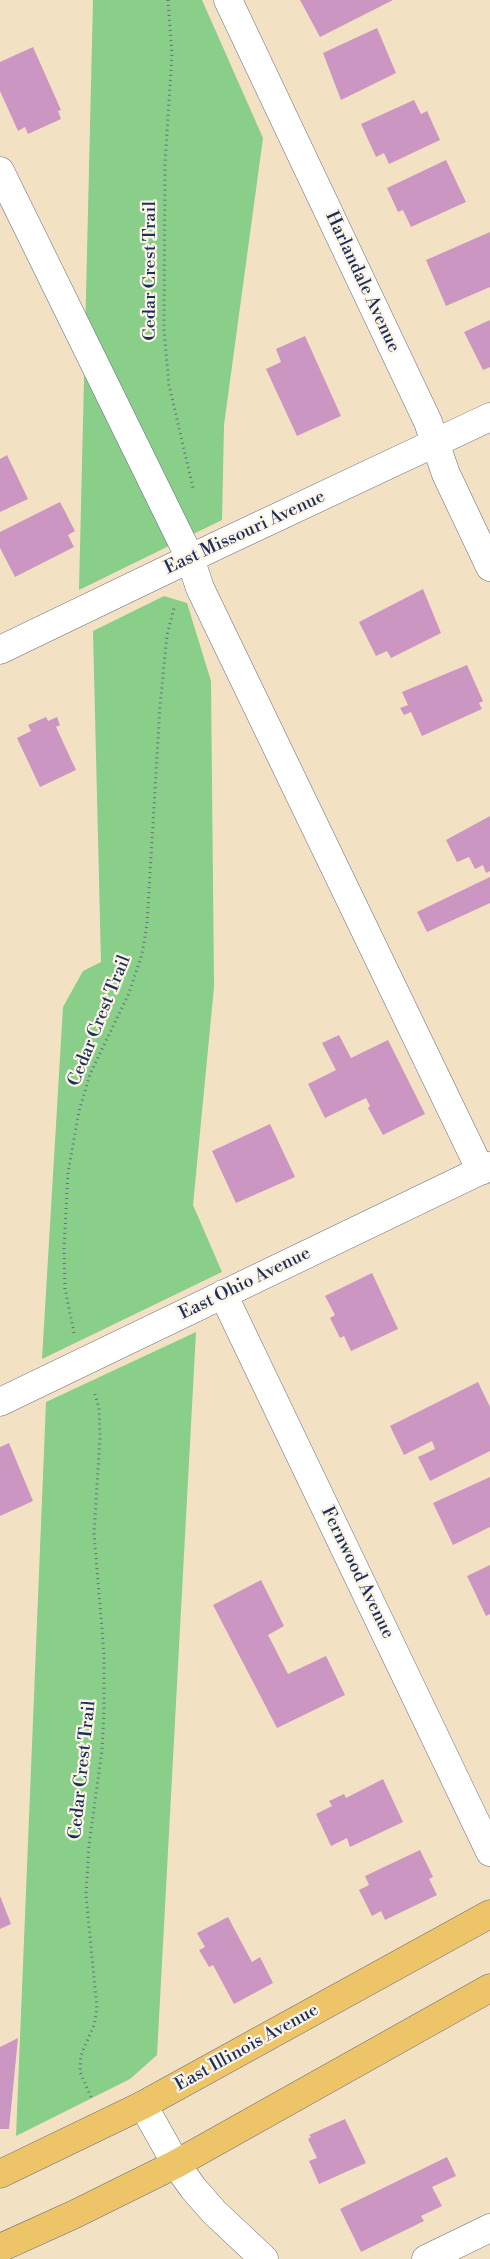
<!DOCTYPE html>
<style>
body{margin:0}
canvas{display:block;background:#f3e1c4}
</style>
<canvas width="490" height="2259"></canvas>
<script>
const ctx = document.querySelector('canvas').getContext('2d');
ctx.lineJoin = 'round';
function fillPath(path, color) { ctx.fillStyle = color; ctx.fill(path, 'evenodd'); }
const toPath = rows => new Path2D(rows.map(r => 'M' + r).join(''));
function strokePath(path, color, width, dash) { ctx.strokeStyle = color; ctx.lineWidth = width; ctx.lineCap = dash ? 'butt' : 'round'; ctx.setLineDash(dash || []); ctx.stroke(path); }
function label(font, color, halo, rows, align = 'center') {
  ctx.font = font + ' "Libre Bodoni",serif'; ctx.lineWidth = 4.5; ctx.setLineDash([]); ctx.textBaseline = 'middle'; ctx.strokeStyle = halo; ctx.fillStyle = color; for (const [text, x, y, turn = 0] of rows) {
    ctx.save(); ctx.translate(x, y); ctx.rotate((+turn || 0) * Math.PI / 180); ctx.textAlign = isNaN(turn) ? turn : align; if (halo) ctx.strokeText(text, 0, 0); ctx.fillText(text, 0, 0); ctx.restore();
  }
}
fillPath(toPath([
 [93,0,202,0,263,138,224,425,222,520,79,590],
 [164,596,187,603,211,681,214,987,193,1205,222,1272,42,1359,63,1007,83,971,101,962,93,631],
 [196,1332,157,2055,130,2079,16,2136,46,1402]
]), '#89ce89');
fillPath(toPath([
 [300,0,393,0,320,37],
 [377,28,396,73,341,100,323,53],
 [33,47,61,110,58,111,61,119,28,134,25,127,18,131,0,91,0,62],
 [414,100,421,114,427,111,440,140,389,164,384,153,376,157,361,124],
 [446,160,466,202,411,227,403,210,398,212,387,188],
 [490,232,490,287,446,306,426,260],
 [490,320,490,367,483,370,464,332],
 [305,336,341,416,297,436,266,369,281,362,276,349],
 [7,455,28,499,0,512,0,459],
 [60,502,75,531,68,535,74,547,15,577,0,548,0,532],
 [423,589,441,633,391,658,387,651,376,656,359,622],
 [467,665,483,701,479,703,482,709,422,736,411,712,404,715,400,708,408,705,402,692],
 [46,717,48,721,57,717,60,725,56,727,76,770,40,787,17,738,31,731,28,725],
 [490,816,490,871,486,873,483,865,475,869,469,857,457,862,446,840],
 [490,877,490,903,427,932,417,912],
 [339,1035,351,1058,388,1040,425,1114,383,1135,368,1108,370,1106,366,1098,325,1118,308,1084,336,1070,322,1043],
 [270,1124,295,1177,236,1203,212,1151],
 [372,1273,398,1329,351,1351,344,1336,340,1338,330,1318,335,1315,325,1296],
 [478,1382,490,1407,490,1451,430,1481,418,1457,435,1449,432,1441,404,1455,390,1426],
 [9,1443,33,1501,0,1516,0,1447],
 [490,1477,490,1527,453,1545,433,1503],
 [490,1565,490,1614,486,1616,467,1576],
 [261,1580,284,1626,268,1635,288,1674,326,1656,345,1695,277,1728,213,1605],
 [383,1779,403,1822,350,1847,347,1838,331,1846,316,1814,332,1806,329,1801,344,1794,346,1798],
 [420,1850,433,1877,429,1879,437,1895,385,1920,381,1911,372,1916,359,1890,369,1885,365,1876],
 [0,1896,11,1924,0,1929],
 [228,1917,252,1962,260,1957,273,1983,234,2004,213,1965,209,1967,199,1950,205,1947,197,1933],
 [18,2038,9,2129,0,2129,0,2047],
 [345,2119,366,2163,319,2184,309,2161,317,2158,308,2139,311,2137,309,2135],
 [447,2157,456,2176,432,2187,442,2206,421,2216,424,2221,361,2252,340,2209]
]), '#cc96c2');
const minor = toPath([
 [228,0,428,422,446,474,490,567],
 [0,171,190,558,200,588,481,1171],
 [0,650,216,546,490,417],
 [223,1294,490,1852],
 [0,1402,490,1166],
 [143,2105,176,2164,193,2188,214,2212,264,2259],
 [426,2259,490,2228]
]);
const major = toPath([
 [0,2174,143,2105,490,1914],
 [0,2248,73,2215,176,2164,490,1988]
]);
strokePath(minor, '#676d82', 29);
strokePath(major, '#676d82', 29);
strokePath(toPath([
 [168,0,172,54,165,163,164,330,169,385,193,488],
 [74,1333,65,1289,64,1247,68,1173,79,1111,90,1074,129,993,142,954,147,924,160,706,167,635,174,608],
 [91,2097,80,2072,81,2055,94,2025,97,2009,86,1895,89,1845,102,1750,104,1711,104,1654,94,1533,100,1438,99,1408,94,1391]
]), '#676d82', 3, [1, 4]);
strokePath(minor, '#fff', 28);
strokePath(major, '#eec469', 28);
label('18px', '#1b2f5e', '#fcf5e5', [
 ["Cedar Crest Trail",151,271,-90],
 ["Harlandale Avenue",362,282,65],
 ["East Missouri Avenue",245,533,-25],
 ["Cedar Crest Trail",100,1021,-68],
 ["East Ohio Avenue",245,1284,-26],
 ["Fernwood Avenue",357,1573,64],
 ["Cedar Crest Trail",83,1770,-84],
 ["East Illinois Avenue",247,2048,-29]
]);
</script>
